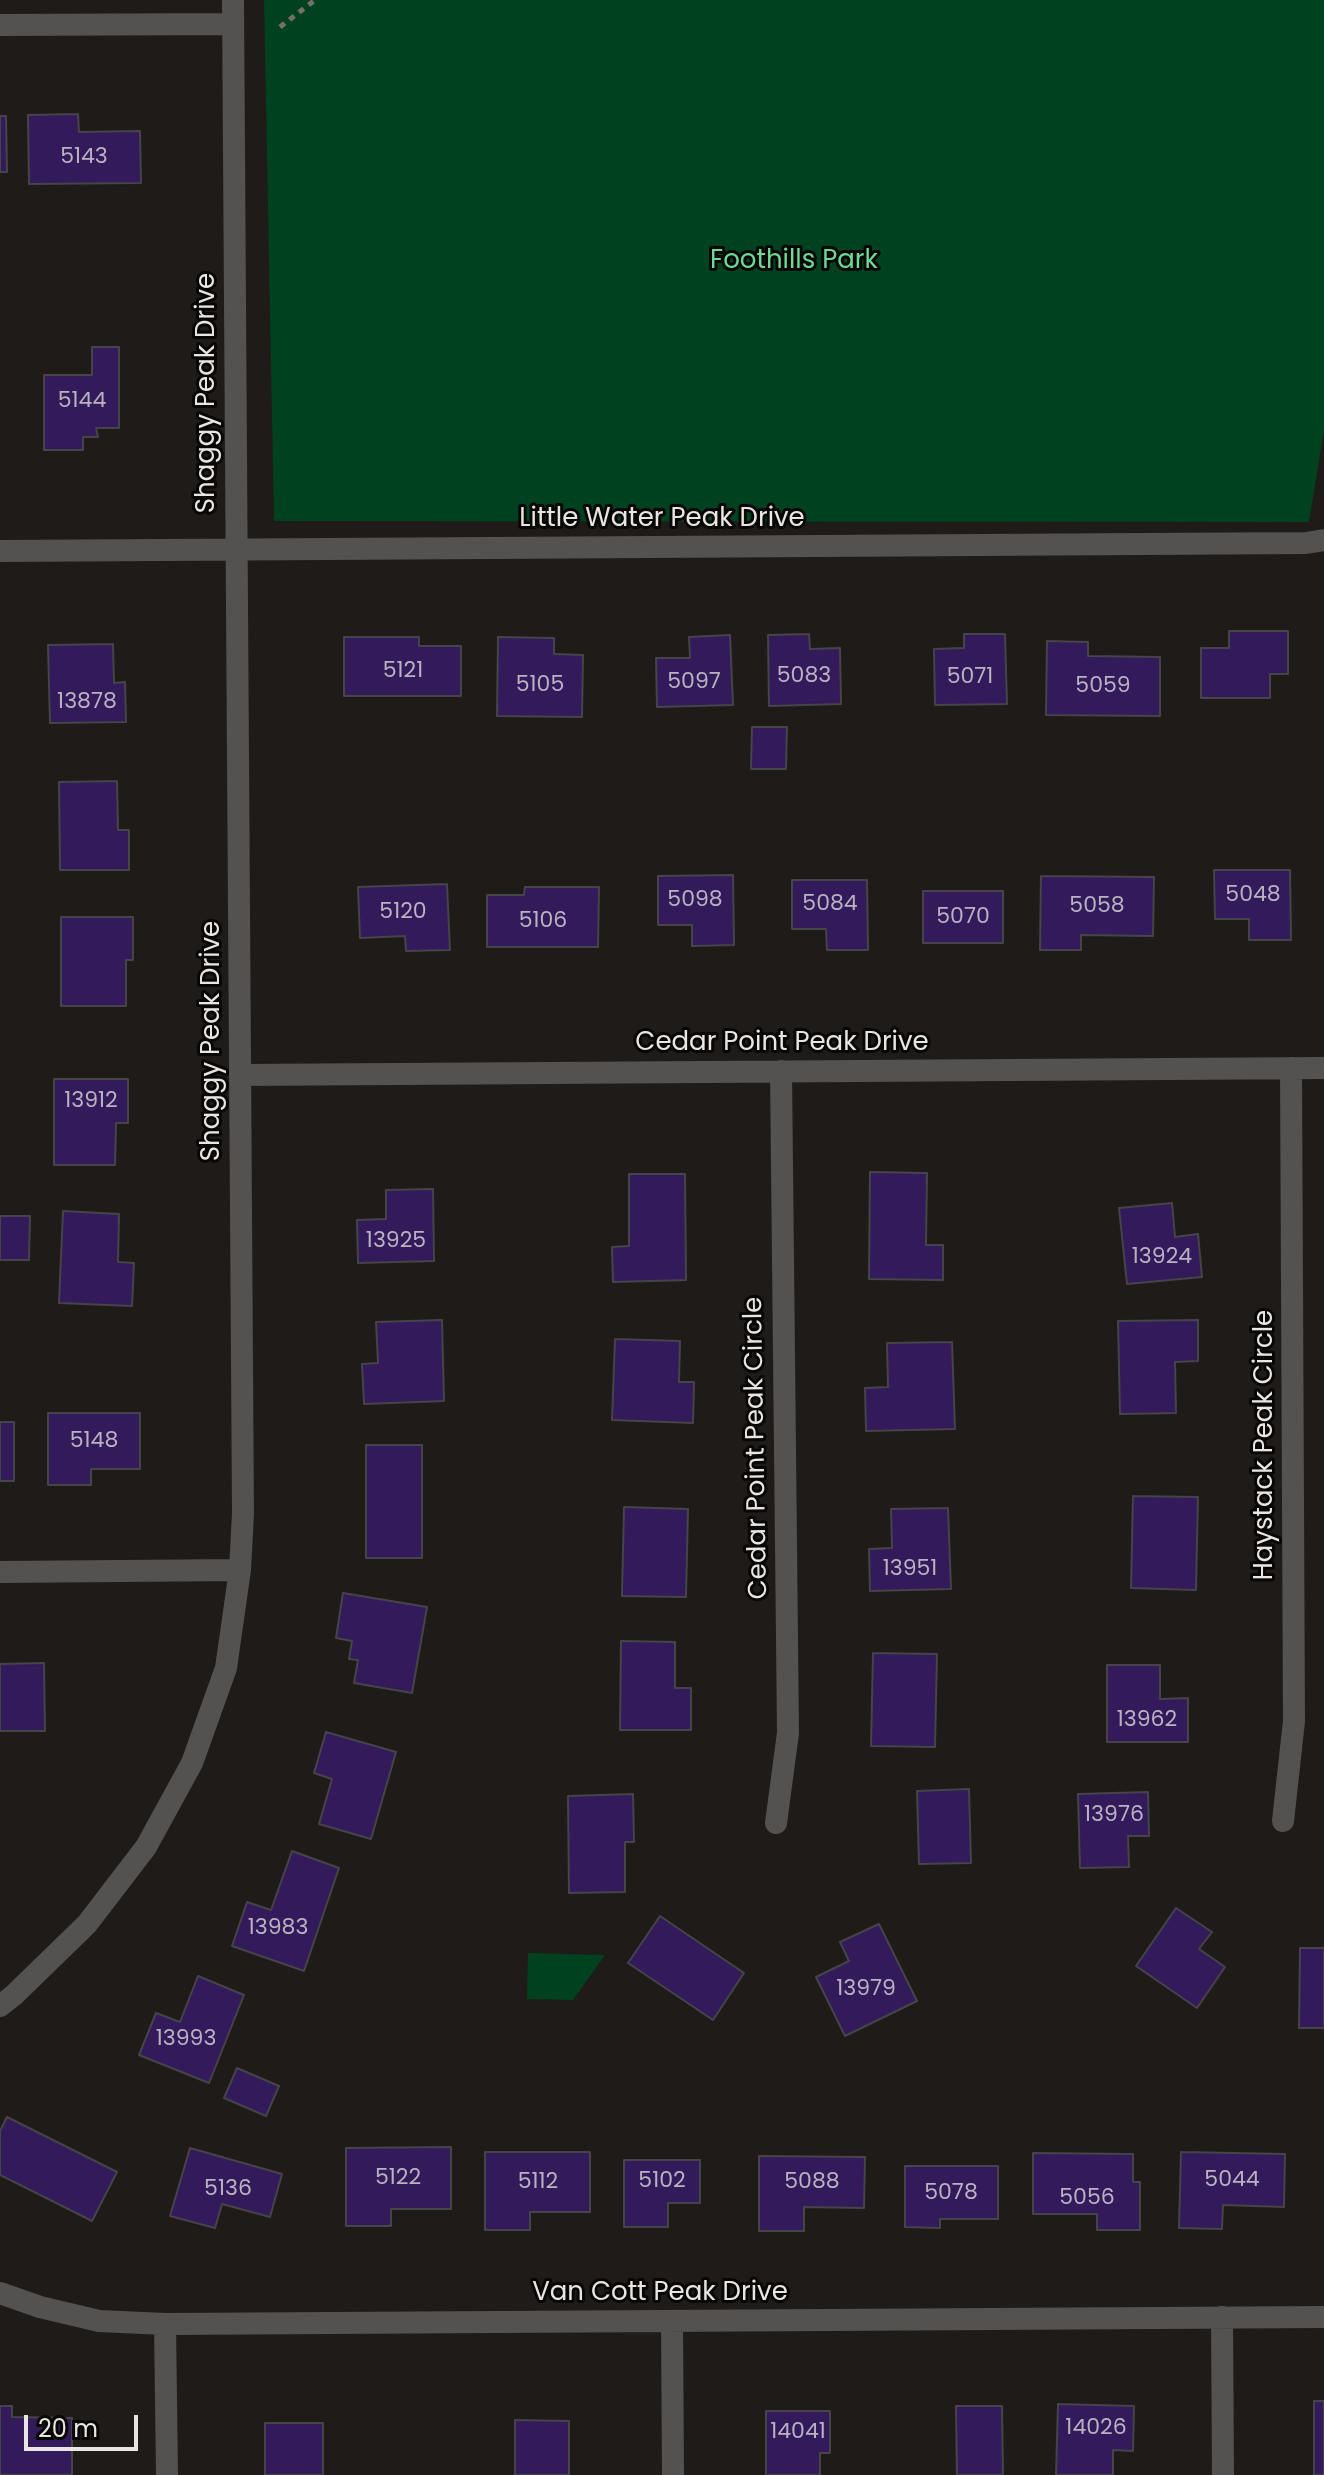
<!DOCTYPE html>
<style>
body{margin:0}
#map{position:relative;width:1324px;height:2475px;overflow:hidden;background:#1f1b19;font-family:Poppins,sans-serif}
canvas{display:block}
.scale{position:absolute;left:24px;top:2415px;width:114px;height:36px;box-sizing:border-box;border:4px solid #e8e5e3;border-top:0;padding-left:10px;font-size:24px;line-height:28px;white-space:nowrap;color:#e8e5e3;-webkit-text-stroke:6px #080706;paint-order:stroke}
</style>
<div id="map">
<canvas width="1324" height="2475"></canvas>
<div class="scale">20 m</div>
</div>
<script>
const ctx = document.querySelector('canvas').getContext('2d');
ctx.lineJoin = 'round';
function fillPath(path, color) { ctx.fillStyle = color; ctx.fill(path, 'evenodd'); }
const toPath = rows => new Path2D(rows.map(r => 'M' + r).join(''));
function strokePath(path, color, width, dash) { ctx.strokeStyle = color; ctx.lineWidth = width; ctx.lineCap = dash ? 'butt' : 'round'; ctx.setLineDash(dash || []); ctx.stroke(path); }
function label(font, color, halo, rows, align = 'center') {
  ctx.font = font + ' Poppins,sans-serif'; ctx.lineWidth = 6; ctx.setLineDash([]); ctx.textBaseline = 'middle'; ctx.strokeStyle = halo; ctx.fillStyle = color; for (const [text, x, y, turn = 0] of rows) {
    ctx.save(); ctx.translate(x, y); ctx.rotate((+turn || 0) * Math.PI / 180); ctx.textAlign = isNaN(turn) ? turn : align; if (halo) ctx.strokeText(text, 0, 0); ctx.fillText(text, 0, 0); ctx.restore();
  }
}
fillPath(toPath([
 [264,0,1324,0,1324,430,1309,522,274,521],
 [528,1953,605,1955,573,2000,527,1999]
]), '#00411f');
const building = toPath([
 [78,114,79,132,140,131,141,183,29,184,28,115,78,114],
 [0,116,6,116,7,172,0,172,0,116],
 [92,347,119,347,119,428,96,428,98,437,83,437,83,450,44,450,44,375,92,375,92,347],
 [1229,631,1288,631,1288,674,1270,674,1270,698,1201,698,1201,648,1229,648,1229,631],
 [809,634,810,649,840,648,841,704,769,706,768,635,809,634],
 [964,634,1005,634,1007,704,935,705,934,649,964,648,964,634],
 [730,635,733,705,657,707,656,658,690,658,689,637,730,635],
 [344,637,419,637,419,646,461,646,461,696,344,696,344,637],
 [498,637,554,638,554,654,583,655,582,717,497,716,498,637],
 [1047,641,1088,642,1088,656,1160,657,1160,716,1046,715,1047,641],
 [113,644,114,683,125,682,126,722,50,723,48,645,113,644],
 [752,727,787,727,786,769,751,769,752,727],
 [117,781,118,830,129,830,129,870,60,870,59,782,117,781],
 [1214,870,1290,870,1291,940,1249,940,1249,919,1215,919,1214,870],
 [733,875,734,945,692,946,692,925,658,925,658,876,733,875],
 [1041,876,1154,877,1153,936,1081,935,1081,950,1040,950,1041,876],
 [792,880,867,880,868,950,827,950,826,929,792,929,792,880],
 [447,884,450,950,406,951,405,936,360,938,358,887,447,884],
 [525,887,599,887,598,947,487,947,487,895,524,895,525,887],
 [923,891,1003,891,1003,943,923,943,923,891],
 [61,917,133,917,133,960,126,960,126,1006,61,1006,61,917],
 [54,1079,128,1079,128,1123,116,1123,115,1165,54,1165,54,1079],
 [870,1172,927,1173,926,1245,943,1245,943,1280,869,1279,870,1172],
 [629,1174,685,1174,686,1280,613,1282,612,1247,629,1246,629,1174],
 [433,1189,434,1261,358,1263,357,1220,386,1219,386,1190,433,1189],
 [1172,1203,1175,1237,1198,1234,1202,1277,1127,1284,1119,1208,1172,1203],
 [63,1211,119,1214,118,1262,134,1263,132,1306,59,1303,63,1211],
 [0,1216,30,1216,29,1260,0,1260,0,1216],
 [442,1320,444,1401,364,1404,362,1364,378,1363,376,1322,442,1320],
 [1198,1320,1198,1361,1175,1362,1176,1413,1120,1414,1118,1321,1198,1320],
 [615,1339,680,1341,679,1382,694,1382,693,1423,612,1420,615,1339],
 [952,1342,955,1429,866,1431,865,1388,888,1387,887,1343,952,1342],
 [48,1413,140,1413,140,1469,91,1469,91,1485,48,1485,48,1413],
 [0,1422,14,1422,14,1481,0,1481,0,1422],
 [366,1445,422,1445,422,1558,366,1558,366,1445],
 [1133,1496,1198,1497,1196,1590,1131,1588,1133,1496],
 [624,1507,688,1509,686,1597,622,1596,624,1507],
 [948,1508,951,1589,870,1591,869,1549,892,1548,891,1509,948,1508],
 [343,1593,427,1607,412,1693,354,1683,358,1660,349,1659,352,1641,336,1638,343,1593],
 [621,1641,675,1642,675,1688,691,1688,691,1730,620,1730,621,1641],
 [873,1653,937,1654,935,1747,871,1746,873,1653],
 [44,1663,45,1731,0,1731,0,1664,44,1663],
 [1107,1665,1160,1665,1160,1699,1188,1698,1188,1742,1107,1742,1107,1665],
 [326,1732,396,1752,371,1839,319,1824,332,1779,314,1773,326,1732],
 [969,1789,971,1863,919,1864,917,1791,969,1789],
 [1148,1792,1149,1836,1128,1836,1129,1867,1080,1868,1078,1794,1148,1792],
 [633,1794,634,1842,625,1842,625,1892,569,1893,568,1796,633,1794],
 [292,1851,339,1868,304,1971,232,1946,247,1902,271,1910,292,1851],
 [1176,1908,1212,1932,1199,1949,1225,1967,1197,2008,1136,1966,1176,1908],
 [660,1916,744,1973,713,2020,628,1963,660,1916],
 [879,1924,917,2001,845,2036,816,1977,849,1961,840,1942,879,1924],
 [1300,1948,1324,1948,1324,2028,1299,2028,1300,1948],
 [198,1976,244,1995,209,2083,139,2055,156,2013,180,2022,198,1976],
 [237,2068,279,2086,266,2116,224,2098,237,2068],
 [7,2117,117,2172,92,2221,0,2175,0,2131,7,2117],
 [451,2147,451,2209,391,2209,391,2226,346,2226,346,2148,451,2147],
 [190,2148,282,2174,270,2217,222,2204,215,2228,170,2216,190,2148],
 [485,2152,590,2152,590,2212,530,2212,530,2230,485,2230,485,2152],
 [1181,2152,1285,2154,1284,2207,1223,2205,1222,2229,1179,2228,1181,2152],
 [1033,2153,1133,2154,1133,2182,1140,2182,1140,2230,1097,2230,1097,2214,1033,2214,1033,2153],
 [759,2156,865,2157,864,2208,804,2207,804,2231,759,2231,759,2156],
 [624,2160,700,2160,700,2203,668,2203,668,2227,624,2227,624,2160],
 [905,2166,998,2166,998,2219,940,2219,940,2228,905,2227,905,2166],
 [1314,2401,1324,2401,1324,2475,1314,2475,1314,2401],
 [1058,2404,1134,2406,1133,2451,1113,2450,1113,2475,1056,2475,1058,2404],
 [0,2406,12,2406,12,2417,72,2418,72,2475,0,2475,0,2406],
 [956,2406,1002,2406,1003,2475,957,2475,956,2406],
 [766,2411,830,2411,830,2453,820,2453,820,2475,766,2475,766,2411],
 [515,2420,569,2421,569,2475,515,2475,515,2420],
 [265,2423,323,2423,323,2475,265,2475,265,2423]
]);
fillPath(building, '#321a5b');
strokePath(building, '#454449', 2);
strokePath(toPath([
 [280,27,315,0]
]), '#73706e', 5, [6, 6]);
strokePath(toPath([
 [0,25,233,24],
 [0,551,1306,543,1324,540],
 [240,1075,1324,1068],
 [0,1572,240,1570],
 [1283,1821,1294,1721,1291,1068],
 [776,1823,788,1733,781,1071],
 [0,2006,14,1995,87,1924,146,1847,192,1763,226,1668,240,1570,243,1513,233,0],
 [0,2293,40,2307,99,2321,165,2324,1324,2317],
 [1222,2317,1223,2475],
 [672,2321,673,2475],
 [165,2324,167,2475]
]), '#535250', 22);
label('22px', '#bab2c1', null, [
 ["5143",84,157],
 ["5144",82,401],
 ["5121",403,671],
 ["5083",804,676],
 ["5071",970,677],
 ["5097",694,682],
 ["5105",540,685],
 ["5059",1103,686],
 ["13878",87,702],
 ["5048",1253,895],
 ["5098",695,900],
 ["5084",830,904],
 ["5058",1097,906],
 ["5120",403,912],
 ["5070",963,917],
 ["5106",543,921],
 ["13912",91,1101],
 ["13925",396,1241],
 ["13924",1162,1257],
 ["5148",94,1441],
 ["13951",910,1569],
 ["13962",1147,1720],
 ["13976",1114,1815],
 ["13983",278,1928],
 ["13979",866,1989],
 ["13993",186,2039],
 ["5122",398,2178],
 ["5044",1232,2180],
 ["5102",662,2181],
 ["5112",538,2182],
 ["5088",812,2182],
 ["5136",228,2189],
 ["5078",951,2193],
 ["5056",1087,2198],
 ["14026",1096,2428],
 ["14041",798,2432]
]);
label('26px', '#6dd995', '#080706', [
 ["Foothills Park",794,261]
]);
label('26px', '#e8e5e3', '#080706', [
 ["Shaggy Peak Drive",207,393,-90],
 ["Little Water Peak Drive",662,519],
 ["Shaggy Peak Drive",212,1041,-90],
 ["Cedar Point Peak Drive",782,1043],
 ["Haystack Peak Circle",1265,1445,-90],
 ["Cedar Point Peak Circle",757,1448,-91],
 ["Van Cott Peak Drive",660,2293]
]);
</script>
